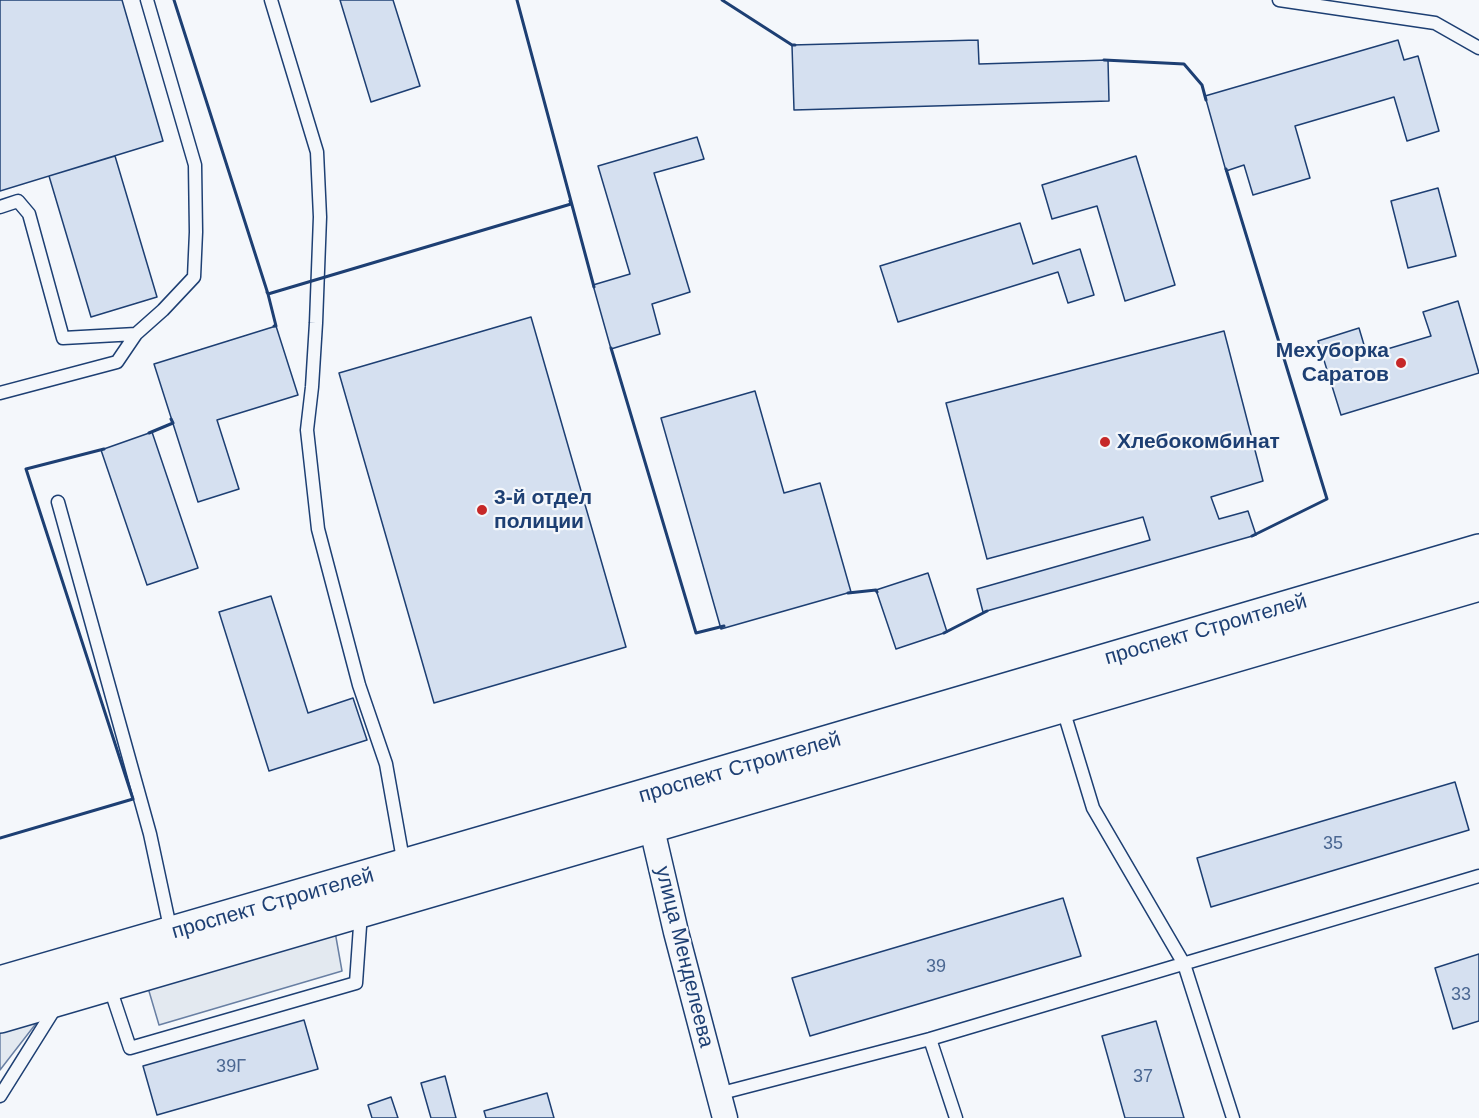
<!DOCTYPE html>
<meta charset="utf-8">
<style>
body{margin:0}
canvas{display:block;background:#f4f7fb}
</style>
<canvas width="1479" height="1118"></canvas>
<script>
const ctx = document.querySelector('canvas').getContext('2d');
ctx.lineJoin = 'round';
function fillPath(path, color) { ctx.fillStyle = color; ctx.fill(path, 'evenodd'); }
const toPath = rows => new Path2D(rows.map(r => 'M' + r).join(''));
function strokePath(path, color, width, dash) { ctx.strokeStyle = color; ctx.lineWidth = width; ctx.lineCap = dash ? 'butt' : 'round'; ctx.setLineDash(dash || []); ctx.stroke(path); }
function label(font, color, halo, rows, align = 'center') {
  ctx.font = font + ' Arial,sans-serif'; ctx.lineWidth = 4.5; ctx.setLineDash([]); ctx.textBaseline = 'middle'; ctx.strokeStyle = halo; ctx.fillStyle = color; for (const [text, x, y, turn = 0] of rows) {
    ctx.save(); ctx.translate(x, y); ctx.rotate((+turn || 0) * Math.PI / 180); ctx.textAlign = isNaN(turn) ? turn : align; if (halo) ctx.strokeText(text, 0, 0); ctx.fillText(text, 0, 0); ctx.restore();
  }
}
const green = toPath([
 [334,926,342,971,159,1025,146,981,334,926],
 [48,1008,0,1070,0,1022,48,1008]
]);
fillPath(green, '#e3e9f0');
strokePath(green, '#687fa3', 1.5);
const building = toPath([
 [0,0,122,0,163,141,0,191,0,0],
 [340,0,393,0,420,86,371,102,340,0],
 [978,40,979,64,1108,60,1109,101,794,110,792,45,978,40],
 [1398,40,1404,60,1418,56,1439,131,1407,141,1394,97,1295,126,1310,178,1253,195,1244,165,1226,171,1205,96,1398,40],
 [697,137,704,159,654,173,690,292,652,304,660,334,611,349,593,285,630,274,598,166,697,137],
 [115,156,157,297,91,317,49,176,115,156],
 [1136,156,1175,285,1125,301,1097,206,1052,219,1042,185,1136,156],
 [1438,188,1456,256,1408,268,1391,201,1438,188],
 [1020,223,1033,264,1080,249,1094,295,1068,303,1058,272,898,322,880,266,1020,223],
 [1458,301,1479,373,1341,415,1318,341,1359,328,1367,355,1431,336,1423,312,1458,301],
 [531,317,626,647,434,703,339,373,531,317],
 [276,326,298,395,217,420,239,489,198,502,154,364,276,326],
 [1224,331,1263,481,1211,497,1219,519,1248,511,1256,535,983,612,977,589,1150,540,1143,517,987,559,946,403,1224,331],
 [755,391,784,493,820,483,851,592,721,629,661,418,755,391],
 [152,432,198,568,147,585,101,450,152,432],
 [928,573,947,632,896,649,876,590,928,573],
 [271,596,308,713,353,698,367,740,269,771,219,612,271,596],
 [1455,782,1469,830,1211,907,1197,858,1455,782],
 [1063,898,1081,956,810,1036,792,978,1063,898],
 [1479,954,1479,1021,1453,1029,1435,968,1479,954],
 [304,1020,318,1069,157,1115,143,1066,304,1020],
 [1156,1021,1184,1118,1125,1118,1102,1036,1156,1021],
 [445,1076,456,1118,431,1118,421,1083,445,1076],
 [547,1093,554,1118,486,1118,484,1111,547,1093],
 [391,1097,398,1118,372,1118,368,1105,391,1097]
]);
fillPath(building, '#d5e0f0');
strokePath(building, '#1d3f73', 1.5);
const service = toPath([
 [271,0,317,152,320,217,316,323,312,387,307,430,318,529,359,685,386,764,404,865],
 [1279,0,1435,23,1479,48],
 [0,207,18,201,29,214,63,338,136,334],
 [0,393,117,362,136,334,163,310,194,277,196,232,195,165,147,0],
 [58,502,150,834,171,932],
 [1062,706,1093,808,1184,964,1233,1118],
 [109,985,130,1048,356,983,361,912],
 [930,1039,956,1118],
 [718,1094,930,1039,1479,876],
 [0,1096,57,1005]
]);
const minor = toPath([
 [648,812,676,932,725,1118]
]);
const primary = toPath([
 [0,983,644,796,1479,551],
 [0,1016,1479,584]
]);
strokePath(service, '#1d3f73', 15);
strokePath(minor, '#1d3f73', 27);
strokePath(primary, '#1d3f73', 36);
strokePath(service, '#f4f7fb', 12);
strokePath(minor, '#f4f7fb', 24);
strokePath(primary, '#f4f7fb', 33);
strokePath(toPath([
 [174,0,268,294,276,326,274,326],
 [517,0,594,287],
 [722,0,792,45,795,45],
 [1104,60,1184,64,1202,85,1206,100],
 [1226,169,1327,499,1252,536],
 [267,292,268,294,571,204,570,201],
 [611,348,696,633,724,626],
 [149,433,173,423,171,419],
 [848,593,876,590,877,592],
 [944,633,987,611],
 [0,838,133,799,26,469,104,449]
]), '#1d3f73', 3);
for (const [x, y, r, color] of [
 [1401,363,6,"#c62828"],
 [1105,442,6,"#c62828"],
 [482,510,6,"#c62828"]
]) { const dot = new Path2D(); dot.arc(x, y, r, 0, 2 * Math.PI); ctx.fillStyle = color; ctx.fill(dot); strokePath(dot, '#f4f7fb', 2); }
label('18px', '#4b6792', null, [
 ["35",1333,844],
 ["39",936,967],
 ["33",1461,995],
 ["39Г",231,1067],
 ["37",1143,1077]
]);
label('bold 21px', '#1d3f73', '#f4f7fb', [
 ["Мехуборка",1389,351,"right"],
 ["Саратов",1389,375,"right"],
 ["Хлебокомбинат",1117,442],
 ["3-й отдел",494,498],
 ["полиции",494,522]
], 'left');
label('21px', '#1d3f73', '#f4f7fb', [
 ["проспект Строителей",1206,630,-16],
 ["проспект Строителей",740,768,-16],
 ["проспект Строителей",273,904,-16],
 ["улица Менделеева",684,957,76]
]);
</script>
